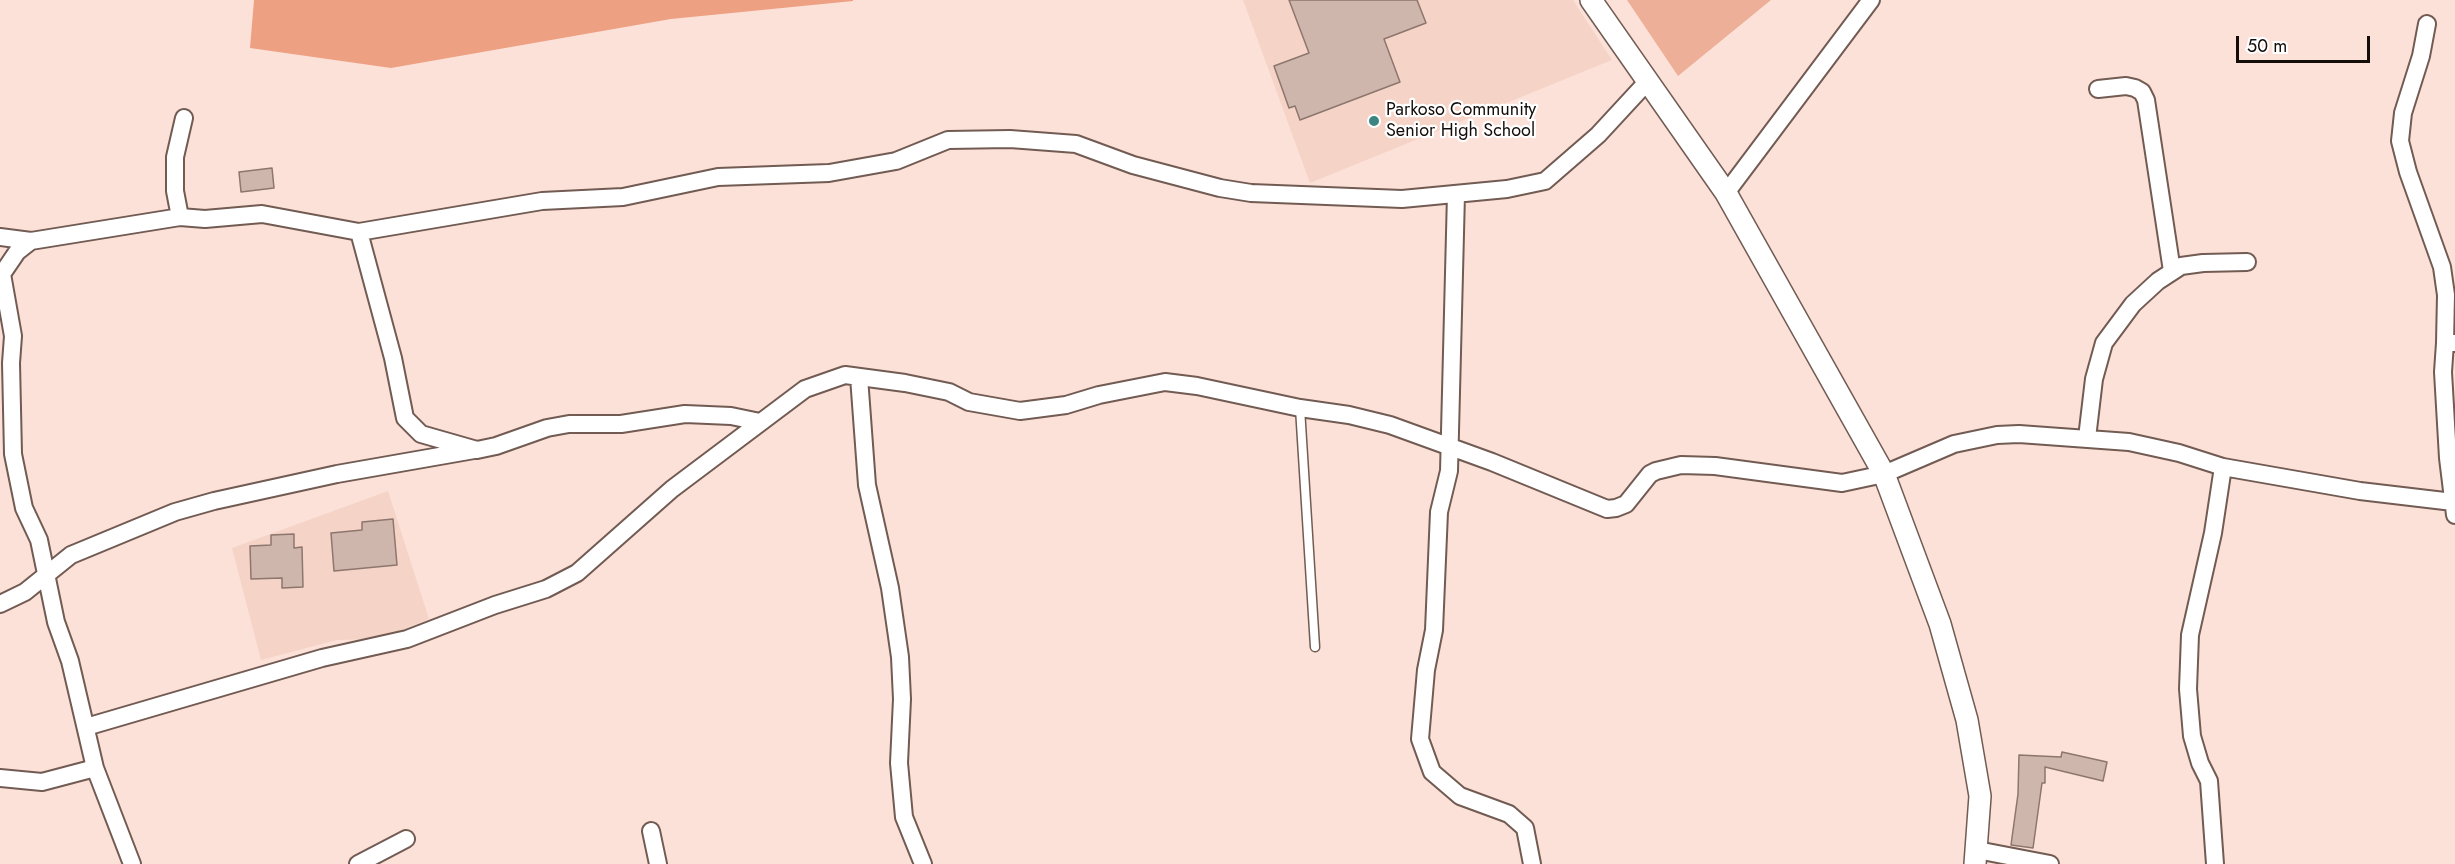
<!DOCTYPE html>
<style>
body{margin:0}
#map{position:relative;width:2455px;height:864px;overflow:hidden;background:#fce1d8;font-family:Jost,sans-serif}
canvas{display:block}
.scale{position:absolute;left:2236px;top:36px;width:134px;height:27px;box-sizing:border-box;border:3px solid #140c09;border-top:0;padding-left:8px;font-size:18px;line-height:21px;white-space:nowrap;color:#140c09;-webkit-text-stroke:4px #fff;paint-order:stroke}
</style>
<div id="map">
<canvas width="2455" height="864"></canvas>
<div class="scale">50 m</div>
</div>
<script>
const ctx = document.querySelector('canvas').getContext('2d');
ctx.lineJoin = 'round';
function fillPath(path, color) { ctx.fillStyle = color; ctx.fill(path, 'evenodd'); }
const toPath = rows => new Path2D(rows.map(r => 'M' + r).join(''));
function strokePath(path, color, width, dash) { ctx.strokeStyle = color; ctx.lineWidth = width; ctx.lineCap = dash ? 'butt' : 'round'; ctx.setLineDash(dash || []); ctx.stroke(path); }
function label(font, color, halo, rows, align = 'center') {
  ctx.font = font + ' Jost,sans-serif'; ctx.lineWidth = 4.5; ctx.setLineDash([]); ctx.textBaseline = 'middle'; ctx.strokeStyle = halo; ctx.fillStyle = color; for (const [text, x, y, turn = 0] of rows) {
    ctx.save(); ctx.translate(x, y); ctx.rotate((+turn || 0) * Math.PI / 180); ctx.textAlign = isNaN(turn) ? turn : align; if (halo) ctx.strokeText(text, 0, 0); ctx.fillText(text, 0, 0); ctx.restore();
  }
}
fillPath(toPath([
 [1243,0,1573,0,1612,60,1310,183],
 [388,491,429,619,379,639,337,640,261,660,232,548]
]), '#f5d4c7');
fillPath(toPath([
 [1627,0,1771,0,1678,76]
]), '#eeaf98');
fillPath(toPath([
 [254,0,853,0,853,1,671,19,391,68,250,48]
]), '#eea083');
const building = toPath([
 [1289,0,1417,0,1426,23,1384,39,1400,82,1300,120,1295,106,1289,108,1274,66,1309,53,1289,0],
 [272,168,274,188,241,192,239,172,272,168],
 [393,519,397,565,334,571,331,533,362,530,362,522,393,519],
 [294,534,294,548,302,547,303,587,282,588,282,578,251,579,250,546,271,545,271,535,294,534],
 [2062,752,2107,762,2103,781,2045,767,2045,783,2042,783,2033,848,2011,845,2018,794,2019,755,2061,757,2062,752]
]);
fillPath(building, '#cfb6ad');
strokePath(building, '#8d766d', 1.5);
const service = toPath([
 [1300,408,1315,647]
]);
const minor = toPath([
 [2427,24,2421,56,2403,113,2400,141,2408,172,2442,267,2446,295,2445,343],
 [2098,89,2126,86,2135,88,2142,92,2146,100,2172,271],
 [1726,193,1871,0],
 [1456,194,1449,471,1439,512,1434,630,1426,670,1420,739,1432,772,1460,796,1509,814,1525,828,1532,864],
 [180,217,175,191,175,157,184,118],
 [0,237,31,241],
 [2454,343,2445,343,2443,372,2448,458,2455,515],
 [859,377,867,485,890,588,900,657,902,699,899,763,904,817,923,864],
 [760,422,731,416,685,414,621,424,569,424,547,428,496,446,477,450,421,434,405,418,393,358,359,232,542,201,623,197,718,177,829,173,896,161,948,140,1010,139,1076,144,1133,165,1220,188,1251,193,1402,199,1507,189,1545,181,1598,135,1647,82],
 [2087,438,2094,379,2104,343,2133,304,2158,281,2181,266,2203,263,2247,262],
 [0,604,25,592,71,555,175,512,214,501,337,474,474,450],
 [86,727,322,658,407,639,495,605,546,589,577,573,672,489,805,389,845,375,905,383,949,392,969,402,1020,411,1066,405,1099,395,1165,382,1197,386,1300,408,1349,415,1390,425,1492,462,1607,509,1616,508,1626,504,1650,474,1656,471,1681,465,1715,466,1842,483,1884,474,1954,444,1997,435,2019,434,2129,442,2179,453,2223,467,2360,491,2453,502],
 [0,778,42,782,95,768],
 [651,831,658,864],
 [1977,850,2050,864],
 [132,864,95,768,70,661,56,622,39,540,24,508,13,454,11,363,13,336,2,274,17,252,31,241,180,217,205,219,262,214,359,232],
 [358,864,406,839],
 [2215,864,2209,781,2200,763,2192,736,2188,689,2190,635,2213,533,2223,467]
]);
const tertiary = toPath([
 [1591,0,1726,193,1884,474,1940,624,1967,720,1980,796,1975,864]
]);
strokePath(service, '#715b53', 11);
strokePath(minor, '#715b53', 20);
strokePath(tertiary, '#715b53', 24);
strokePath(service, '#fff', 8);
strokePath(minor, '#fff', 16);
strokePath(tertiary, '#fff', 21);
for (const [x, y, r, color] of [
 [1374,121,6,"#3c8481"]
]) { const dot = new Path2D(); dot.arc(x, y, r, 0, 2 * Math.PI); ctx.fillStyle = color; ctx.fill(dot); strokePath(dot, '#fff', 2); }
label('18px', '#140c09', '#fff', [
 ["Parkoso Community",1386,111],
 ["Senior High School",1386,132]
], 'left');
</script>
